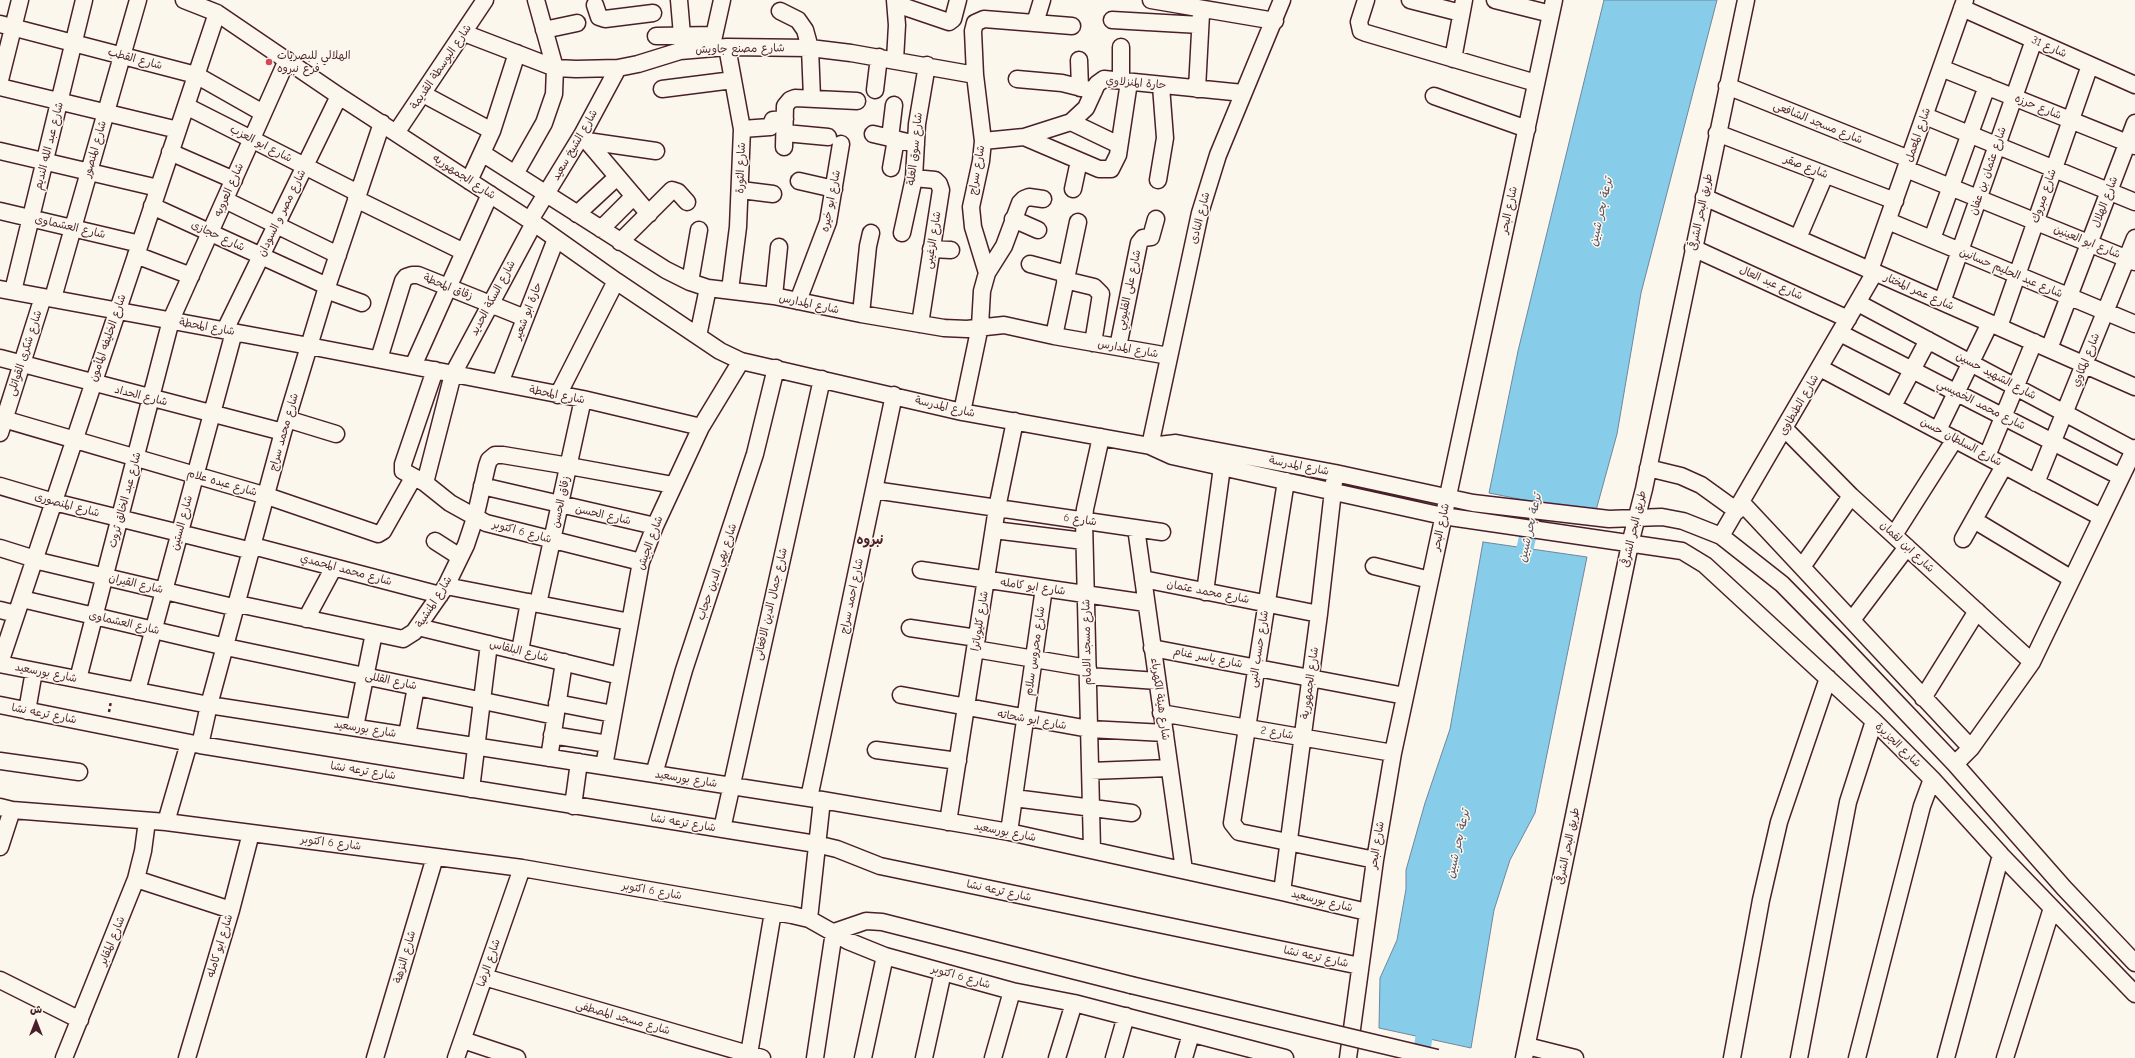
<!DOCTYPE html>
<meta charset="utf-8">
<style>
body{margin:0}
#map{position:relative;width:2135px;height:1058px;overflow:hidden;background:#fbf7ec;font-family:"Comic Neue","Playpen Sans Arabic",sans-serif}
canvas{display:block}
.north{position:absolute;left:16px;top:1002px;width:40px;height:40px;-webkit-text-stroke:3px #fbf7ec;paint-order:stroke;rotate:0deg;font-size:11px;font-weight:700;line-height:16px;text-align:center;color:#4a1f2b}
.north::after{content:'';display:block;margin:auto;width:14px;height:18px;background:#4a1f2b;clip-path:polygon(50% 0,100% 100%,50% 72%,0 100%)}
</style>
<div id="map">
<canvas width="2135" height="1058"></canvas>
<div class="north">ش</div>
</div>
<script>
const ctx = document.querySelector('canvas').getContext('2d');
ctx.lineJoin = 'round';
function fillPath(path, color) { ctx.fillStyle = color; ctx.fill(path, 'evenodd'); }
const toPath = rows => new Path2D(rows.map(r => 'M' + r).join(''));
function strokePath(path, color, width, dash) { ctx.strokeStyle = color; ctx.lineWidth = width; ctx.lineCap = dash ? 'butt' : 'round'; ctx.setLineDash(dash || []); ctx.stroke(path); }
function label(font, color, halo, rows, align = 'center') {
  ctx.font = font + ' "Comic Neue","Playpen Sans Arabic",sans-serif'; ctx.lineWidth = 3; ctx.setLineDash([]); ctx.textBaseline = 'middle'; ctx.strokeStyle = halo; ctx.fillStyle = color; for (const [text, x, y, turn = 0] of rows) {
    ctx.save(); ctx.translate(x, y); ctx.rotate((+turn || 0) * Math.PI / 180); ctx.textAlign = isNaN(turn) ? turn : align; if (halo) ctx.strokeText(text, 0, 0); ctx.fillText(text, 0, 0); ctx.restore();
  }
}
const water = toPath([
 [1604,0,1717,0,1641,293,1617,434,1595,514,1489,493,1518,351,1604,0],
 [1483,542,1587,557,1535,813,1510,860,1494,910,1471,1048,1379,1028,1380,978,1397,940,1406,889,1406,870,1425,803,1450,729,1483,542]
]);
fillPath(water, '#87cce9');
strokePath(water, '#6f879d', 1);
strokePath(toPath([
 [1520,570,1537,496],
 [1421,1058,1427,1015]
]), '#87cce9', 17);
const minor = toPath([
 [184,0,217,13,339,96,534,223,616,281,720,351,741,361,962,412,1150,446,1172,456,1443,516,1682,551,1705,565,1874,721,1932,779,2001,855,2135,994],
 [679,0,682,35],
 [895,0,897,25,895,60],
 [1151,0,1275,21],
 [1366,0,1359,22,1361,31,1366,33,1536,83],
 [1410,0,1461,13],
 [1495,0,1551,14],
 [896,4,949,22,953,19,958,0],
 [595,5,599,17,605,19,653,13],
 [1962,8,2135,85],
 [780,11,798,20,805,30,810,48,812,98],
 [1112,20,1200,25],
 [1035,23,1042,0],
 [0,24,196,75,263,113],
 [544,30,577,23],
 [464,33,555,68,576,69,618,68,638,64,680,51,727,47,810,48,851,53,975,75],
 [656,36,714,35],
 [712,45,722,0],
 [727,47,742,129,738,227,730,290],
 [1121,47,1121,80],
 [1453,59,1464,0],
 [1079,60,1080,88],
 [1941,68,2135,146],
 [1017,79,1062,83,1094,91],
 [0,80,20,0],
 [1727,86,1909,159],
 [0,87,178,130],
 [662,89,733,80],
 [1197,89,1201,14],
 [875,90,879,57],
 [423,94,492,131],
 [1434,96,1527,129],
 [186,106,358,193],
 [1925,116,2135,202],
 [1071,122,1119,145],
 [742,129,770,127,773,120,785,119],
 [396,133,485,0],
 [785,133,828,137],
 [1717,133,1895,201],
 [873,134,916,144],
 [582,135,649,214],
 [1024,137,1099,169,1111,169,1118,155,1129,82],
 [890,138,894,105],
 [587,141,656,151],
 [983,141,1024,137,1071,122,1086,108,1097,84,1104,79,1243,93],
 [784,147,785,106,790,100,795,98,857,101],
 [0,151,158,188],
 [170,152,234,180],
 [482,153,666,270,690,282,708,288,774,296,861,314,944,328,967,329,1004,325,1054,336,1169,356],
 [891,168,896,139],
 [1906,169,2135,262],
 [515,174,544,123,554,94,555,68,536,0],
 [914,178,935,180,939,184,941,190,920,324],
 [1158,180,1165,138,1161,86],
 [469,181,492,131,517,53],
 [799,181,834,189],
 [1073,189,1079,161],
 [741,190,773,194],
 [1704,197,2135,387],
 [356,199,464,252],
 [225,200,338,255],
 [152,206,327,286],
 [0,211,140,244],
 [577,214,617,177],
 [1013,219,1038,230],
 [530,220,582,135,618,68],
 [1888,221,2135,324],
 [601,229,634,196],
 [902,233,914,178,917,124,927,65],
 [1798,238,1825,175],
 [1932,239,1987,86],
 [620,242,672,190,678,192,687,202],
 [1693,248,1848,319],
 [931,249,951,250],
 [136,255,191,276],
 [1030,264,1067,274],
 [1870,270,1965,0],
 [987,273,1004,246,1020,203,1024,199,1029,197,1043,199],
 [1065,280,1094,287,1101,294,1093,343],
 [690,282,699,230],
 [0,289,309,346,583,399,701,427],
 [326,290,362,303],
 [13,291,84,0],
 [774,296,779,247],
 [53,298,138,0],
 [798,301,828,222,841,144],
 [1942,302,2034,40],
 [1858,303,2134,450],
 [861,314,868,246,871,233],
 [1999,327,2090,65],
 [225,330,339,96],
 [1840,333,2121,477],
 [698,336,708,288],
 [1054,336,1078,222],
 [1118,347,1139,243,1143,238,1151,237,1156,219],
 [2049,349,2135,123],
 [0,358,283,432],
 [379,359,403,281,406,277,412,275,418,275,525,318],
 [413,366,490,194],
 [1820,368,2101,517],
 [435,370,403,464,403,471,425,483,450,503,486,523,641,562],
 [500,383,556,239],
 [558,395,616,281],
 [1893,406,1928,340],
 [962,412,980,326,982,291,987,273,973,227,971,207,981,161,983,141,975,75,973,31,975,23,984,19,1072,26],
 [0,418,267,496,378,534,383,531,413,478],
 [287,419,336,434],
 [1785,429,1851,496,2032,662],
 [1938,430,1990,323],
 [0,433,43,297],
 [1150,446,1176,443,1335,473,1473,503,1609,519,1662,517,1683,521,1721,536,1782,584,1840,643,1955,764,2064,888,2135,963],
 [1150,446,1200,213,1218,155,1282,0],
 [1987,456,2034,342],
 [1648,468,1681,476,1701,485,1737,511],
 [1286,481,1232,823,1239,832,1375,860],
 [425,483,453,374,534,223],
 [2036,483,2135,238],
 [0,486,54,502,252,551],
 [482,486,655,526],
 [874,490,1162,532],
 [1742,503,1971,748],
 [1974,520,2072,579],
 [1136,528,1184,870],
 [994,530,1084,541],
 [1894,535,1955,439],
 [1721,536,1875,272],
 [1963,539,2004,466],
 [435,541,460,557],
 [253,546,440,595],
 [0,548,35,559],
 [34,560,237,608],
 [1374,566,1430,580],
 [1802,567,1851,496],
 [921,570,1146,603],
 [1143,579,1319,614],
 [446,586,630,622],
 [1205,592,1222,467],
 [22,599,226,647,555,716],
 [238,604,403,639,414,632,446,586,466,545,475,518,487,466,489,460,495,455,503,455,569,466,673,485],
 [538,604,583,399],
 [0,610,16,614],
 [306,619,334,567],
 [1852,620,1907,547],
 [418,627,620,676],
 [910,628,977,638],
 [1152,648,1405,696],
 [975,649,1088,668],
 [520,651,529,602],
 [0,663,217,13],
 [0,664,209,705,822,800,1009,832,1282,892,1367,912],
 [1088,676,1157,681],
 [78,679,171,320,287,60],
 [137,691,234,332],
 [901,695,1089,729,1165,733],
 [1923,698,1977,611],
 [557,703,613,714],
 [0,705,200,745,816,844,837,849,880,866,1360,966],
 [27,711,34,671],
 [1161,713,1393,753],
 [355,727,374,633],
 [407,735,416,687],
 [552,735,608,744],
 [200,745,209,705,283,432,326,290,382,123],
 [876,750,958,761],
 [549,758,564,662],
 [0,761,79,772],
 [1955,764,1971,748,2032,662,2135,448],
 [604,766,641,562,655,526,701,427,741,361],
 [1090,771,1169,768],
 [654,774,684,670,755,454,776,368],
 [471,789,489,644],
 [809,798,894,395],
 [1014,798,1132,813],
 [573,806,579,762],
 [0,807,12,810,166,822,522,868,792,915,809,919,848,941,885,956,1012,991,1074,1003,1285,1058],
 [166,822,189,743],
 [948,822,997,508,1015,421],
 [722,829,822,379],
 [1009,832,1044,588],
 [0,847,12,810],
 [1092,849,1084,521,1085,509,1101,437],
 [136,879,231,910],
 [1282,892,1319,614,1334,482],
 [809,919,822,800],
 [484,977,762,1058],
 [0,980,80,1020],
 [463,1040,517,1058],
 [1527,1046,1575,1058],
 [749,1054,773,912],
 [64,1058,136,879,143,851,147,821],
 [187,1058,231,910,251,833],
 [375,1058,435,857],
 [456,1058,522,868],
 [815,1058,834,932,866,921,882,922,1131,985],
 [863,1058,885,956],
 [924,1058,943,972],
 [993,1058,1012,991],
 [1057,1058,1074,1003],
 [1114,1058,1126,1016],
 [1184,1058,1191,1034],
 [1348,1058,1375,860,1393,753,1554,0],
 [1524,1058,1630,544,1644,489,1746,0],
 [1732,1058,1761,900,1779,822,1828,678],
 [1799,1058,1848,802,1874,721],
 [1857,1058,1922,806,1932,779],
 [1946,1058,2001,855],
 [2005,1058,2052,908]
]);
strokePath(minor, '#4a1f2b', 19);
strokePath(toPath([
 [109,712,111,701]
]), '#4a1f2b', 2.5, [3, 3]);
strokePath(minor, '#fbf7ec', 16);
const minorBridge = toPath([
 [1131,985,1437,1058]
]);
strokePath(minorBridge, '#4a1f2b', 19, []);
strokePath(minorBridge, '#fbf7ec', 16);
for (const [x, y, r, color] of [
 [269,62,4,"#d1495b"]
]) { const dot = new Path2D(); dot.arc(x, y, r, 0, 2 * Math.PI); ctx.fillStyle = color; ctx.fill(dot); strokePath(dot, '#fbf7ec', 1.5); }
label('11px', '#4a1f2b', '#fbf7ec', [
 ["شارع 31",2049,47,24],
 ["شارع مصنع جاويش",740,49,-1],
 ["شارع القطب",135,59,15],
 ["شارع البوسطة القديمة",441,67,-56],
 ["حارة المنزلاوي",1136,83,5],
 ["شارع حرزه",2038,107,22],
 ["شارع مسجد الشافعى",1818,123,22],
 ["شارع المعمل",1918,135,-71],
 ["شارع ابو العزب",261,144,27],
 ["شارع الشيخ سعيد",575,145,-60],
 ["شارع عبد الله النديم",49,146,-76],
 ["شارع المنصور",95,149,-74],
 ["شارع سوق الغلة",915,149,-84],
 ["شارع صقر",1806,167,21],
 ["شارع الثورة",741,168,-88],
 ["شارع سراج",977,170,-80],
 ["شارع عثمان بن عفان",1988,171,-71],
 ["شارع الجمهوريه",464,177,33],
 ["شارع العروبه",229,190,-66],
 ["شارع مبروك",2044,196,-71],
 ["شارع ابو خيره",831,201,-79],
 ["شارع الهلال",2105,202,-69],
 ["شارع البحر",1509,210,-78],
 ["طريق البحر الشرقى",1701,212,-78],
 ["شارع مصر و السودان",282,213,-64],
 ["شارع النادى",1200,218,-76],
 ["شارع العشماوى",70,227,13],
 ["شارع حجازى",218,236,25],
 ["شارع الزغيبى",933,240,-81],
 ["شارع ابو العينين",2087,242,22],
 ["شارع عبد الحليم حسانين",2011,273,23],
 ["شارع عبد العال",1771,283,24],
 ["زقاق المحطة",448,287,22],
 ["شارع على القليوبي",1129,290,-78],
 ["شارع عمر المختار",1919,292,24],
 ["شارع السكة الحديد",493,298,-62],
 ["شارع المدارس",809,304,12],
 ["حارة ابو شعير",528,311,-69],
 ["شارع المحطة",207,327,10],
 ["شارع الخليفه المأمون",108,338,-71],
 ["شارع المدارس",1128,349,10],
 ["شارع شكرى القواتلى",25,353,-72],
 ["شارع المكاوي",2086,360,-68],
 ["شارع الشهيد حسين",1996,376,28],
 ["شارع المحطة",557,395,11],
 ["شارع الحداد",141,396,14],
 ["شارع الطنطاوى",1799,405,-60],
 ["شارع محمد الخميسي",1981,405,27],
 ["شارع المدرسة",945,407,13],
 ["شارع محمد سراج",284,432,-74],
 ["شارع السلطان حسن",1961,442,28],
 ["شارع المدرسة",1299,466,11],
 ["شارع عبده علام",222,483,16],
 ["شارع عبد الخالق ثروت",125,500,-75],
 ["زقاق الحسن",561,502,-78],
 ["شارع المنصورى",67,505,15],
 ["شارع الحسن",603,515,13],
 ["شارع 6",1080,520,8],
 ["شارع الستين",182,523,-75],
 ["شارع البحر",1441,527,-78],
 ["طريق البحر الشرقى",1634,529,-77],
 ["شارع 6 اكتوبر",522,532,15],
 ["شارع الجيش",650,543,-70],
 ["شارع ابن لقمان",1907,547,43],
 ["شارع محمد المحمدي",346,570,15],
 ["شارع بهي الدين حجاب",717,572,-71],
 ["شارع القيران",136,584,13],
 ["شارع ابو كامله",1033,587,8],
 ["شارع محمد عثمان",1208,592,11],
 ["شارع احمد سراج",852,596,-78],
 ["شارع المنشية",434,602,-58],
 ["شارع جمال الدين الافغانى",771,604,-77],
 ["شارع كليوباترا",980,621,-81],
 ["شارع العشماوى",124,623,13],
 ["شارع مسجد الامام",1087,642,-91],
 ["شارع حسب النبى",1259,649,-81],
 ["شارع البلقاس",519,651,14],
 ["شارع محروس سلام",1035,651,-82],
 ["شارع ياسر غنام",1208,658,11],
 ["شارع بورسعيد",46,673,11],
 ["شارع القللى",391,681,12],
 ["شارع الجمهورية",1310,683,-82],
 ["شارع هيئة الكهرباء",1160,699,82],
 ["شارع ترعه نشا",44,714,11],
 ["شارع ابو شحاته",1032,720,10],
 ["شارع بورسعيد",365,729,9],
 ["شارع 2",1277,733,10],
 ["شارع الجزيرة",1898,745,44],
 ["شارع ترعه نشا",363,771,9],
 ["شارع بورسعيد",686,779,9],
 ["شارع ترعه نشا",683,823,9],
 ["شارع بورسعيد",1005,832,11],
 ["شارع 6 اكتوبر",331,843,7],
 ["شارع البحر",1377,845,-81],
 ["طريق البحر الشرقى",1568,846,-78],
 ["شارع 6 اكتوبر",652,891,10],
 ["شارع ترعه نشا",999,891,12],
 ["شارع بورسعيد",1322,901,14],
 ["شارع المقابر",112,941,-68],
 ["شارع ابو كامله",220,946,-73],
 ["شارع النزهة",405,957,-74],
 ["شارع ترعه نشا",1316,957,12],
 ["شارع الرضا",489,963,-71],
 ["شارع 6 اكتوبر",961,977,16],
 ["شارع مسجد المصطفى",623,1018,16]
]);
label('11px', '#4a1f2b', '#fbf7ec', [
 ["الهلالي للبصريات",277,56],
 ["فرع نبروه",277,69]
], 'left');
label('italic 12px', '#5c5364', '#fbf7ec', [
 ["ترعة بحر شبين",1601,212,-77],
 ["ترعة بحر شبين",1530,528,-77],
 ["ترعة بحر شبين",1458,844,-77]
]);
label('bold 13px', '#4a1f2b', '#fbf7ec', [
 ["نبروه",870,540]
]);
</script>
